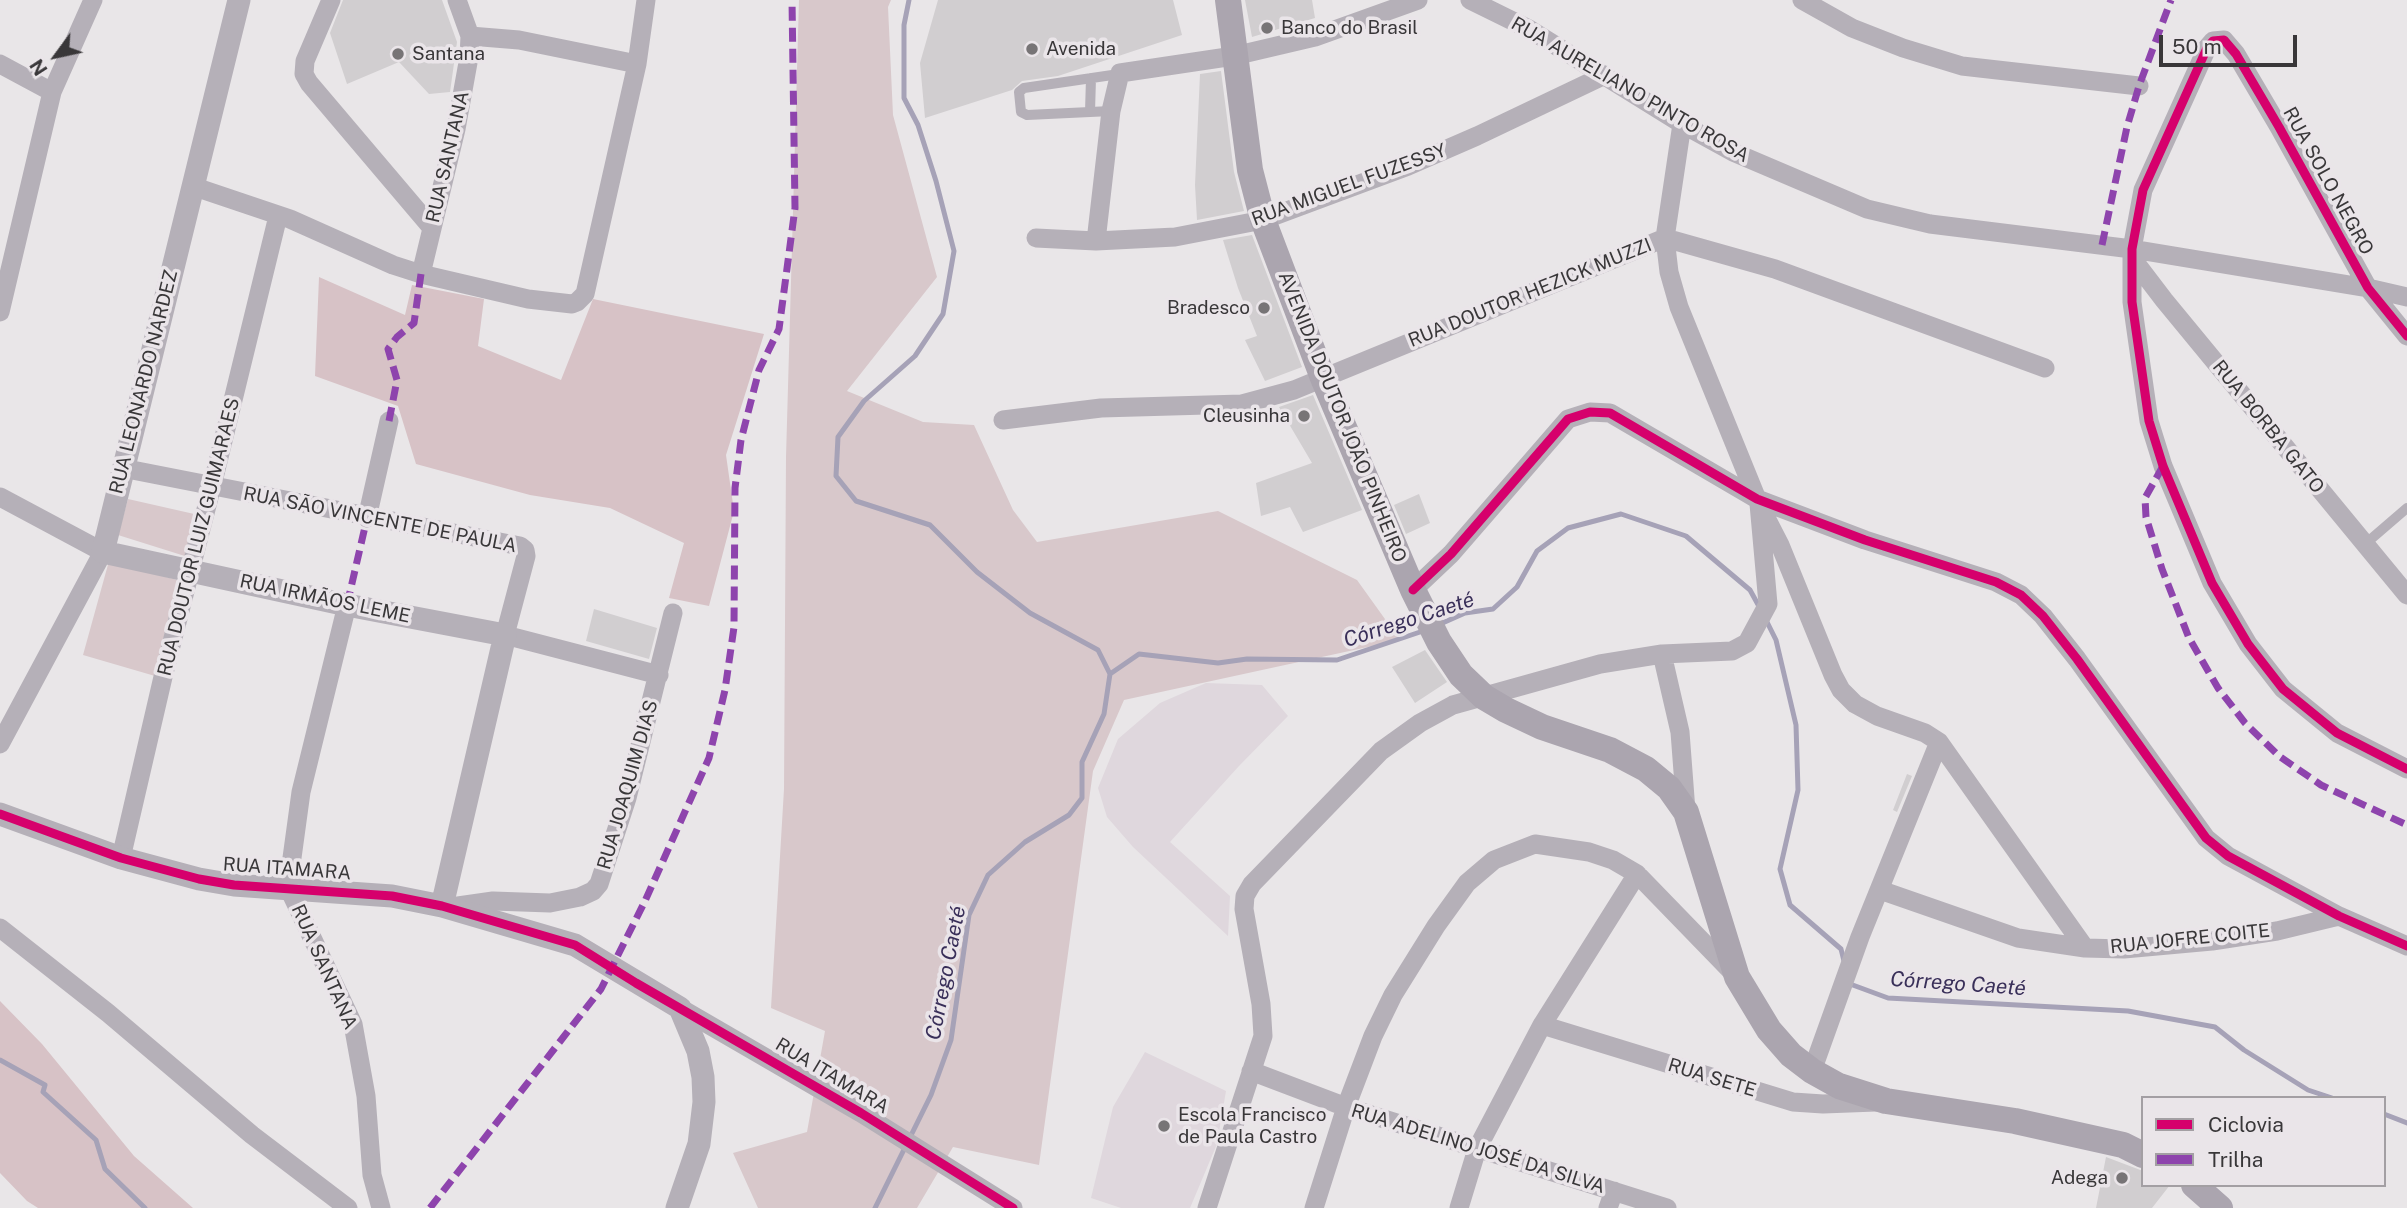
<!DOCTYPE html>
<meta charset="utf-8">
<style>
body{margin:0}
#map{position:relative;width:2407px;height:1208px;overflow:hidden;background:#e9e6e8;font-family:"Public Sans",sans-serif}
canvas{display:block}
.legend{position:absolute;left:2141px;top:1096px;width:245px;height:91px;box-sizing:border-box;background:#eae5e9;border:2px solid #a39fa3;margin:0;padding:9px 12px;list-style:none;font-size:21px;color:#393739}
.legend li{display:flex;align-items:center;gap:14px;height:35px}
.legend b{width:35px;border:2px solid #a39fa3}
.north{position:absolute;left:21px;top:21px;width:70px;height:70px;-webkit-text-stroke:5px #eae5e9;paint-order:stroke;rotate:237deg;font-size:19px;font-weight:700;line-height:28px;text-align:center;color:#393739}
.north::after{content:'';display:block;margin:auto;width:24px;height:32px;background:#393739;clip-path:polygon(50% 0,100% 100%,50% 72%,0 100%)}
.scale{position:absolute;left:2159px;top:35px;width:138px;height:32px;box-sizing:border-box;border:4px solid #393739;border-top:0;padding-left:9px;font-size:21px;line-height:24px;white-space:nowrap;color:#393739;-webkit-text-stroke:5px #eae5e9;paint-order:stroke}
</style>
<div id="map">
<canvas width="2407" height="1208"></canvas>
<ul class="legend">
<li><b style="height:9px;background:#d6006c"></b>Ciclovia</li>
<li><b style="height:9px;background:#8e44ad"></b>Trilha</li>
</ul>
<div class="north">N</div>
<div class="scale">50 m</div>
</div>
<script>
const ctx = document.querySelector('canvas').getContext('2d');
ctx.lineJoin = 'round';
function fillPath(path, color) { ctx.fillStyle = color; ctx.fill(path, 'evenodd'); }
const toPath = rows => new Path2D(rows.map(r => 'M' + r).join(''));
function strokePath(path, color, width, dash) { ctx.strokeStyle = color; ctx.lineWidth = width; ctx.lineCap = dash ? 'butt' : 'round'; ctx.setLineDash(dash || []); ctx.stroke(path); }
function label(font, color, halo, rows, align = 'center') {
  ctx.font = font + ' "Public Sans",sans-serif'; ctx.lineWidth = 7; ctx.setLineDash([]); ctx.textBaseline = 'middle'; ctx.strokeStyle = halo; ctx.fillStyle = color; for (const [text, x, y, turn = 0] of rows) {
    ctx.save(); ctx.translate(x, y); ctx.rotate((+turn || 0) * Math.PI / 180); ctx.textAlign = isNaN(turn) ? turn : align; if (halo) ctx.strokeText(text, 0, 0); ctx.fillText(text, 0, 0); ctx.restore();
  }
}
fillPath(toPath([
 [1206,683,1262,685,1288,716,1239,766,1170,842,1230,896,1228,936,1133,847,1107,817,1098,788,1118,739,1160,703],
 [1145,1052,1226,1091,1217,1144,1190,1208,1121,1208,1091,1198,1113,1107]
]), '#dfd7dd');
fillPath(toPath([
 [799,0,891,0,888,7,893,115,937,277,847,391,923,422,974,425,1013,510,1037,542,1218,511,1357,580,1400,640,1124,700,1093,771,1039,1165,953,1147,917,1208,758,1208,733,1153,807,1132,825,1031,771,1008,784,789,786,457],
 [128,499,203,516,188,557,118,535],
 [109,561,177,580,155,676,83,655]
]), '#d8c8cb');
fillPath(toPath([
 [319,277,405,315,412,285,484,299,478,346,561,380,593,299,764,334,726,455,734,511,709,606,669,598,684,543,610,508,530,495,416,464,398,406,315,376],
 [0,1001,42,1044,134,1156,193,1208,38,1208,27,1201,0,1173]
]), '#d7c2c6');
strokePath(toPath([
 [909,0,904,25,904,98,918,125,936,181,954,251,943,314,915,356,864,401,838,437,836,476,856,501,930,525,977,572,1030,613,1098,650,1110,674],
 [1765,618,1776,640,1796,725,1798,790,1780,869,1790,905,1841,949,1844,961],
 [1438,625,1465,613,1493,609,1517,587,1537,551,1568,528,1621,514,1686,536,1750,590,1761,610],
 [1850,984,1888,998,2128,1011,2215,1027,2244,1050,2308,1090,2332,1098],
 [0,1060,45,1085,43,1092,96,1140,105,1169,145,1208],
 [2384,1114,2407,1123],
 [875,1208,931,1095,951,1040,969,915,988,875,1025,842,1069,815,1082,798,1082,762,1104,714,1110,674,1139,654,1218,663,1247,659,1337,660,1426,630]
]), '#a6a2b7', 5);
fillPath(toPath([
 [343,0,442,0,457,42,450,92,429,94,399,62,347,84,330,33],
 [938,0,1173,0,1182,35,1058,76,1022,81,1012,90,925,118,920,63],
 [1245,0,1312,0,1315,18,1252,37],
 [1221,71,1234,172,1244,211,1197,220,1195,185,1200,74],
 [1252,235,1302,367,1265,381,1245,340,1257,336,1238,288,1223,240],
 [1313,395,1362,510,1303,532,1290,507,1261,516,1256,483,1312,463,1279,407],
 [1419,494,1430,523,1406,534,1394,505],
 [594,609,657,628,649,659,586,641],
 [1425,650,1447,682,1415,703,1392,667],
 [1907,774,1912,776,1897,812,1893,810],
 [2106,1157,2143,1171,2143,1185,2170,1185,2152,1208,2096,1208]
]), '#d1ced0');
strokePath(toPath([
 [1111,111,1027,115,1021,112,1019,92,1024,88,1119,74],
 [1090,112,1091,78],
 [2364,545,2407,508]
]), '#b5b0b8', 10);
strokePath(toPath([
 [331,0,305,61,304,74,309,83,432,228],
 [1470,0,1529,29,1682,124,1733,152,1867,209,1930,224,2132,249,2368,288,2407,297],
 [1802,0,1852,28,1903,48,1962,66,2139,86],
 [470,36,519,40,637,64],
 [0,64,52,92],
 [1682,124,1665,238,1669,272,1679,307,1759,504,1780,545,1833,675,1841,690,1855,704,1877,716,1925,733,1939,742,2085,948],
 [192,186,290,219,393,265,421,274,528,299,572,304,577,302,585,294,637,64,646,0],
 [1036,238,1096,241,1175,237,1263,220,1408,166,1477,136,1605,75],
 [1096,241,1111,111,1120,73,1234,56,1315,37,1418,0],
 [2132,258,2164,300,2407,595],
 [421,274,456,129,469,57,470,36,457,0],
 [0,312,52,92,93,0],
 [2407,336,2368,288,2279,127,2236,54,2224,40,2213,41,2207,48,2143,190,2132,249,2132,302,2149,421,2163,466,2212,583,2248,644,2283,689,2337,733,2407,769],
 [1003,420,1101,408,1242,404,1294,390,1665,238,1775,269,2045,368],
 [122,468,520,546,525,550,526,556,505,635,659,675],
 [0,497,103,552,0,744],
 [367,518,389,421],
 [1413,590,1451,554,1568,419,1590,412,1610,413,1757,499,1865,540,1996,582,2021,595,2043,616,2077,659,2206,838,2228,856,2339,916,2407,946],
 [347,605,301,792,288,887,353,1024,366,1096,372,1175,381,1208],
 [1662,654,1680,732,1686,811],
 [121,858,163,677,212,486,278,216],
 [1880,890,2018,938,2085,948,2124,949,2212,941,2277,931,2339,916],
 [451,907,493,901,550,903,580,897,593,891,599,884,627,798,673,613],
 [0,928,108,1013,252,1135,348,1208],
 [680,1008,861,1113,1013,1208],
 [1542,1025,1793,1102,1823,1104,1876,1102],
 [1251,1071,1346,1107,1667,1208],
 [1812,1071,1860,937,1939,742],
 [1207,1208,1263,1036,1261,1004,1244,909,1245,896,1252,884,1381,751,1420,723,1453,705,1600,664,1662,654,1732,651,1747,643,1768,604,1759,504],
 [1314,1208,1346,1107,1373,1036,1393,995,1436,926,1467,883,1494,860,1535,844,1589,852,1613,860,1637,874,1734,974],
 [1459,1208,1477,1149,1542,1025,1637,874],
 [1608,1208,1614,1191]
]), '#b5b0b8', 19);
strokePath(toPath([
 [239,0,103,552,347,605,505,635,442,906],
 [0,814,121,858,199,879,234,885,392,896,442,906,575,945,680,1008,698,1051,703,1077,704,1102,699,1144,677,1208]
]), '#b5b0b8', 23);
strokePath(toPath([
 [1228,0,1250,170,1263,220,1323,378,1413,590,1439,642,1461,675,1484,697,1506,710,1542,727,1610,750,1646,769,1669,788,1686,812,1737,977,1769,1030,1791,1055,1812,1071,1839,1086,1886,1101,2015,1121,2123,1145,2143,1155],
 [2194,1185,2220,1208]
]), '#aba5af', 26);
strokePath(toPath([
 [2102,245,2127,127,2139,86,2171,0],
 [389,421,397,380,388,349,397,337,414,323,421,274],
 [2163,466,2145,498,2146,517,2162,569,2189,638,2218,688,2245,723,2279,756,2321,785,2407,825],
 [347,605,367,518],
 [430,1208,601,989,645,901,709,758,725,690,734,627,735,488,741,440,759,370,779,329,795,208,792,0]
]), '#8e44ad', 7, [14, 7]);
strokePath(toPath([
 [2407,336,2368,288,2279,127,2236,54,2224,40,2213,41,2207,48,2143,190,2132,249,2132,302,2149,421,2163,466,2212,583,2248,644,2283,689,2337,733,2407,769],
 [1413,590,1451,554,1568,419,1590,412,1610,413,1757,499,1865,540,1996,582,2021,595,2043,616,2077,659,2206,838,2228,856,2339,916,2407,946],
 [0,814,121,858,199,879,234,885,392,896,442,906,575,945,636,983,861,1113,1013,1208]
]), '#d6006c', 9);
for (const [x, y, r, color] of [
 [1267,28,7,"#777476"],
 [1032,49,7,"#777476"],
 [398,54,7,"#777476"],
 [1264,308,7,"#777476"],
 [1304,416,7,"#777476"],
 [1164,1126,7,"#777476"],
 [2122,1178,7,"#777476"]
]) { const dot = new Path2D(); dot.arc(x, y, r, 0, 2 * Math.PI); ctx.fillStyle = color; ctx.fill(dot); strokePath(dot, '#eae5e9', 2.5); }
label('19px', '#393739', '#eae5e9', [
 ["Banco do Brasil",1281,28],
 ["Avenida",1046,49],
 ["Santana",412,54],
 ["Bradesco",1250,308,"right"],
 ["Cleusinha",1290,416,"right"],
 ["Escola Francisco",1178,1115],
 ["de Paula Castro",1178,1137],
 ["Adega",2108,1178,"right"]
], 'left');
label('19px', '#393739', '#eae5e9', [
 ["RUA AURELIANO PINTO ROSA",1630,90,30],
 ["RUA SANTANA",448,157,-77],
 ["RUA SOLO NEGRO",2328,181,61],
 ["RUA MIGUEL FUZESSY",1349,185,-20],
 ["RUA DOUTOR HEZICK MUZZI",1530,293,-22],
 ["RUA LEONARDO NARDEZ",144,382,-76],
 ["AVENIDA DOUTOR JOÃO PINHEIRO",1342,417,68],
 ["RUA BORBA GATO",2268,427,51],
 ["RUA SÃO VINCENTE DE PAULA",380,520,11],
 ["RUA DOUTOR LUIZ GUIMARAES",199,537,-76],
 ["RUA IRMÃOS LEME",325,599,12],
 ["RUA JOAQUIM DIAS",628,785,-74],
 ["RUA ITAMARA",287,869,4],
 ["RUA JOFRE COITE",2190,939,-6],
 ["RUA SANTANA",324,967,66],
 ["RUA ITAMARA",832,1076,31],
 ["RUA SETE",1712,1078,17],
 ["RUA ADELINO JOSÉ DA SILVA",1478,1149,17]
]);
label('italic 21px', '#392f59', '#eae5e9', [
 ["Córrego Caeté",1409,620,-18],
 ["Córrego Caeté",946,973,-79],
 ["Córrego Caeté",1958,984,4]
]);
</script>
